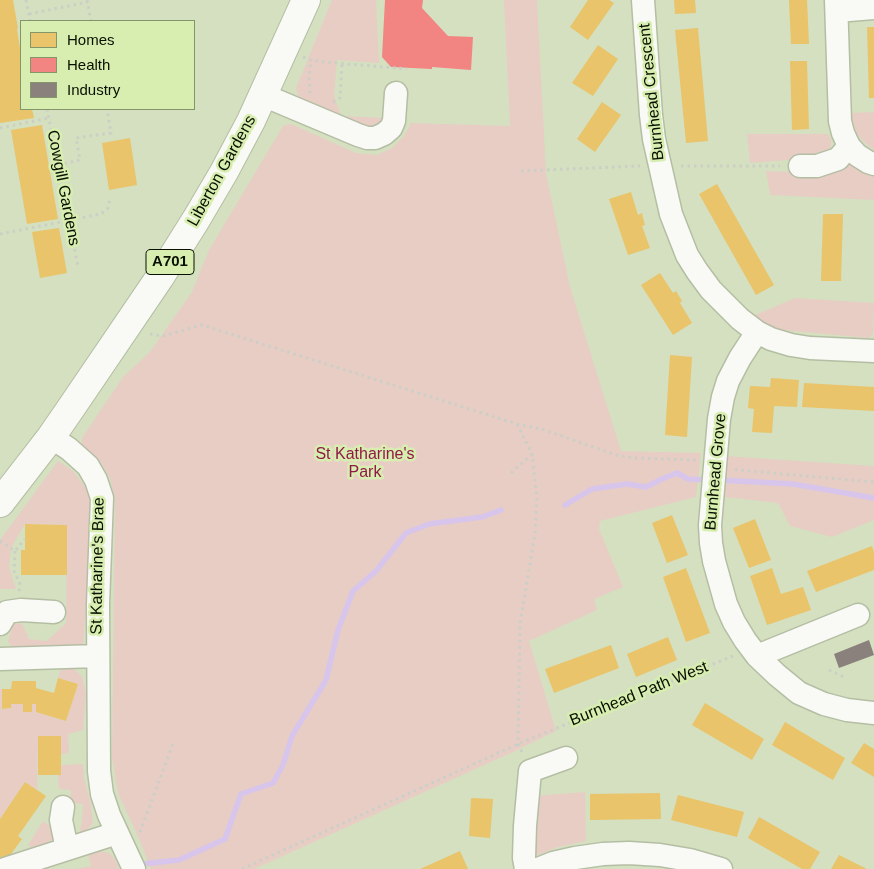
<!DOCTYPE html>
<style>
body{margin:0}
#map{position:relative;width:874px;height:869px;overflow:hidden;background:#d4e0bf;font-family:Helvetica,sans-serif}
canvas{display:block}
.legend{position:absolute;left:20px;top:20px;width:175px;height:90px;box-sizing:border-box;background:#d8eeb1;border:1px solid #85956a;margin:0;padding:6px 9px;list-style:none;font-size:15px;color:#091000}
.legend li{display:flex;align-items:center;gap:10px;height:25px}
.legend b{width:25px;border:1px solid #85956a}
</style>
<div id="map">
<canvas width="874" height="869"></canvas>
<ul class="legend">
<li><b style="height:14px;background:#e9c46a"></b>Homes</li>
<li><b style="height:14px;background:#f28482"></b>Health</li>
<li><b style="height:14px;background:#8a817c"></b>Industry</li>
</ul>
</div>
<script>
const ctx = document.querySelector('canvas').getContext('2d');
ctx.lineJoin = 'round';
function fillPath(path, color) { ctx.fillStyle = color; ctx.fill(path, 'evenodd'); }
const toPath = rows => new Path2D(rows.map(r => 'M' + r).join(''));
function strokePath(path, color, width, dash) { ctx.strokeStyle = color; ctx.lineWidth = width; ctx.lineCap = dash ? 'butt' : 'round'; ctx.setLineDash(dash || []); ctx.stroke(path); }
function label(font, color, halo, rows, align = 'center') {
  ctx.font = font + ' Helvetica,sans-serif'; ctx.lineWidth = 5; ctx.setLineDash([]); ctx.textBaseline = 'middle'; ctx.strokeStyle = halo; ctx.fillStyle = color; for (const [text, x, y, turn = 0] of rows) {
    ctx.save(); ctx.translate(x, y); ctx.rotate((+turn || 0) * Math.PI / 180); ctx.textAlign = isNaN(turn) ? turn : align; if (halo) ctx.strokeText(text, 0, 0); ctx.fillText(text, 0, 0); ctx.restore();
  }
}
fillPath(toPath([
 [332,0,376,0,379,63,337,60,334,96,341,116,386,118,384,123,369,131,302,102,298,95,296,88],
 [504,0,537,0,546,174,570,287,621,451,701,453,696,497,600,521,599,529,623,587,594,599,597,610,529,641,556,731,513,752,254,869,151,869,140,841,118,793,112,756,115,500,110,478,101,463,82,445,82,438,123,377,150,352,192,292,209,250,283,126,291,124,356,153,377,155,392,148,404,136,411,123,510,126],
 [874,112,874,150,864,142,857,134,853,124,851,113],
 [747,134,828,134,831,139,831,144,830,150,826,154,815,158,750,163],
 [845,162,850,164,862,172,874,177,874,200,770,195,766,171,828,173],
 [795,298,874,303,873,334,869,338,782,330,767,324,753,316],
 [725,456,874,466,874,520,832,537,790,526,778,503,725,497],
 [58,461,73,471,93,497,83,649,15,649,8,642,13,624,22,623,29,639,47,641,66,623,67,525,25,524,11,548,9,567,16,589,0,589,0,540],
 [61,669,74,669,82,676,86,693,83,730,68,734,69,753,61,754,61,736,38,736,37,790,25,782,0,819,0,689,2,689,2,709,11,708,11,704,23,704,23,712,32,712,32,704,36,704,36,712,66,721,78,684,58,678],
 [83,764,84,779,90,800,93,823,85,832,79,835,82,821,83,804,70,803,71,790,59,789,58,775,61,775,61,765],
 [585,792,586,841,558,847,535,856,535,796],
 [43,821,57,831,55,838,34,850,28,845],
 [100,851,109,853,115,859,119,869,76,869,91,866,88,854]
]), '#e8cdc5');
fillPath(toPath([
 [0,0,13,0,18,28,17,29,20,48,21,48,21,109,32,109,34,118,0,123],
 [588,0,609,0,614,3,588,40,570,27],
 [674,0,695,0,696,13,675,14],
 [789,0,807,0,809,44,791,44],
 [867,27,874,27,874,98,869,98],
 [698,28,708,141,686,143,675,30],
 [598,45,618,59,593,96,572,83],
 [790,61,807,61,809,129,792,130],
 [602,102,621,115,595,152,577,139],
 [42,125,58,219,27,224,11,130],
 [130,138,137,185,109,190,102,143],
 [717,184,774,285,756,295,699,194],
 [631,192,638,215,642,213,643,218,645,225,642,226,650,248,628,255,609,199],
 [823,214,843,214,841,281,821,281],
 [59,228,67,273,40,278,32,232],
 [660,273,673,293,676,291,682,301,680,303,692,323,673,335,641,285],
 [670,355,692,357,687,437,665,435],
 [771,378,799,380,797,407,774,406,772,433,752,432,754,409,748,408,750,386,770,387],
 [804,383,874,387,874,411,802,407],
 [672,515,688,555,667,563,652,523],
 [755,519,771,560,749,568,733,528],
 [25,524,67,525,67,575,21,575,21,550,25,550],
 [872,546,874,552,874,570,816,592,807,571],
 [686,568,710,633,686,642,663,577],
 [772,568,781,594,803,587,811,610,767,625,750,576],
 [668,637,677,660,636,677,627,654],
 [611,645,619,668,554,693,545,669],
 [58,678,78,684,66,721,36,712,36,704,32,704,32,712,23,712,23,704,11,704,11,708,2,709,2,689,11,689,12,681,36,681,36,688,54,693],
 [705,703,764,739,752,760,692,725],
 [785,722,845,758,833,780,772,745],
 [38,736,61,736,61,775,38,775],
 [864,743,874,749,874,777,851,763],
 [25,782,46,796,18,836,22,839,3,865,0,862,0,819],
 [660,793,661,819,590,820,590,794],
 [678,795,744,812,737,837,671,820],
 [471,798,493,799,490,838,469,836],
 [759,817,820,852,810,869,802,869,748,838],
 [460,851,468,869,420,869],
 [839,855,867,869,831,869]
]), '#e9c46a');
fillPath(toPath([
 [385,0,423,0,422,8,448,36,473,37,471,70,432,67,432,69,391,67,382,57]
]), '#f28482');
fillPath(toPath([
 [869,640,874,655,839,668,834,654]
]), '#8a817c');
strokePath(toPath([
 [718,480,793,484,874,498],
 [565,505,592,489,627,484,646,487,662,479,677,473,688,479,708,480],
 [139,866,142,864,179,860,225,839,241,794,273,783,283,765,292,736,326,680,338,630,353,591,376,571,406,533,429,524,482,517,501,510]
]), '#d7c5ec', 5.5);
const minor = toPath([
 [643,0,651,115,654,139,671,214,687,255,697,271,711,290,740,319,757,332,771,339,791,345,810,348,874,351],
 [836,0,840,121,843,133,849,146,857,155,868,162,874,164],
 [837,11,874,8],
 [263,95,358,135,367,138,375,138,384,134,391,128,394,121,396,93],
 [800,166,817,166,838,159,849,146],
 [757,332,740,358,728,381,723,397,719,419,710,525,711,543,714,561,726,604,734,622,745,640,757,656,777,675,799,693,824,704,847,710,874,713],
 [51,437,69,449,88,466,96,480,102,498,98,604,99,771,102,794,109,815,134,869],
 [0,624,7,612,21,610,54,612],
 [757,656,858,615],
 [0,659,98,656],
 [63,807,61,820,67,849],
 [5,869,117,833],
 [526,869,524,858,525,826,530,771,566,758],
 [538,869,553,863,575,858,603,854,629,853,660,855,690,860,721,869]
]);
const major = toPath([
 [0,503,51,437,71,408,160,277,197,218,224,172,251,121,306,0]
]);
strokePath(minor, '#b4bea4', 25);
strokePath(major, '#b4bea4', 30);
strokePath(toPath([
 [26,0,30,21],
 [87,0,91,21],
 [29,14,88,2],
 [303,57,311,60,325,62,407,69],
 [310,93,309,77,311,60],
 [333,102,340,98,342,64],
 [47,109,78,267],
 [0,128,49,118],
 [58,165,80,160,76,138,111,133,107,109],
 [681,166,780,166],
 [521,171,640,166],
 [0,234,101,214,108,208,110,199],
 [150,334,163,336,202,325,517,424,545,430,616,455,632,458,696,460],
 [517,424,532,454,537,498,535,533,520,624,518,744,522,752],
 [735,469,738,470,874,482],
 [511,473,531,455],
 [0,541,15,551,25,539],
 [15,551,14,571,20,584,19,592],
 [829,670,846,678],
 [140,832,174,741],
 [242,869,518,744,733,656]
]), '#cccfc6', 3, [2.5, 4]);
strokePath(minor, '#f9faf5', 22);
strokePath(major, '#f9faf5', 28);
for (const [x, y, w] of [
 [170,262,48]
]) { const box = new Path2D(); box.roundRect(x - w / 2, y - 12.5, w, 25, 4); ctx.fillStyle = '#d8eeb1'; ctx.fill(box); strokePath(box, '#091000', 1); }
label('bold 15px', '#091000', null, [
 ["A701",170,262]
]);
label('16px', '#091000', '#d8eeb1', [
 ["Burnhead Crescent",652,92,-96],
 ["Liberton Gardens",222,171,-61],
 ["Cowgill Gardens",63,188,79],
 ["Burnhead Grove",716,472,-85],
 ["St Katharine's Brae",98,566,-89],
 ["Burnhead Path West",639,694,-22]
]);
label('16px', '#921947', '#d8eeb1', [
 ["St Katharine's",365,455],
 ["Park",365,473]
]);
</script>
